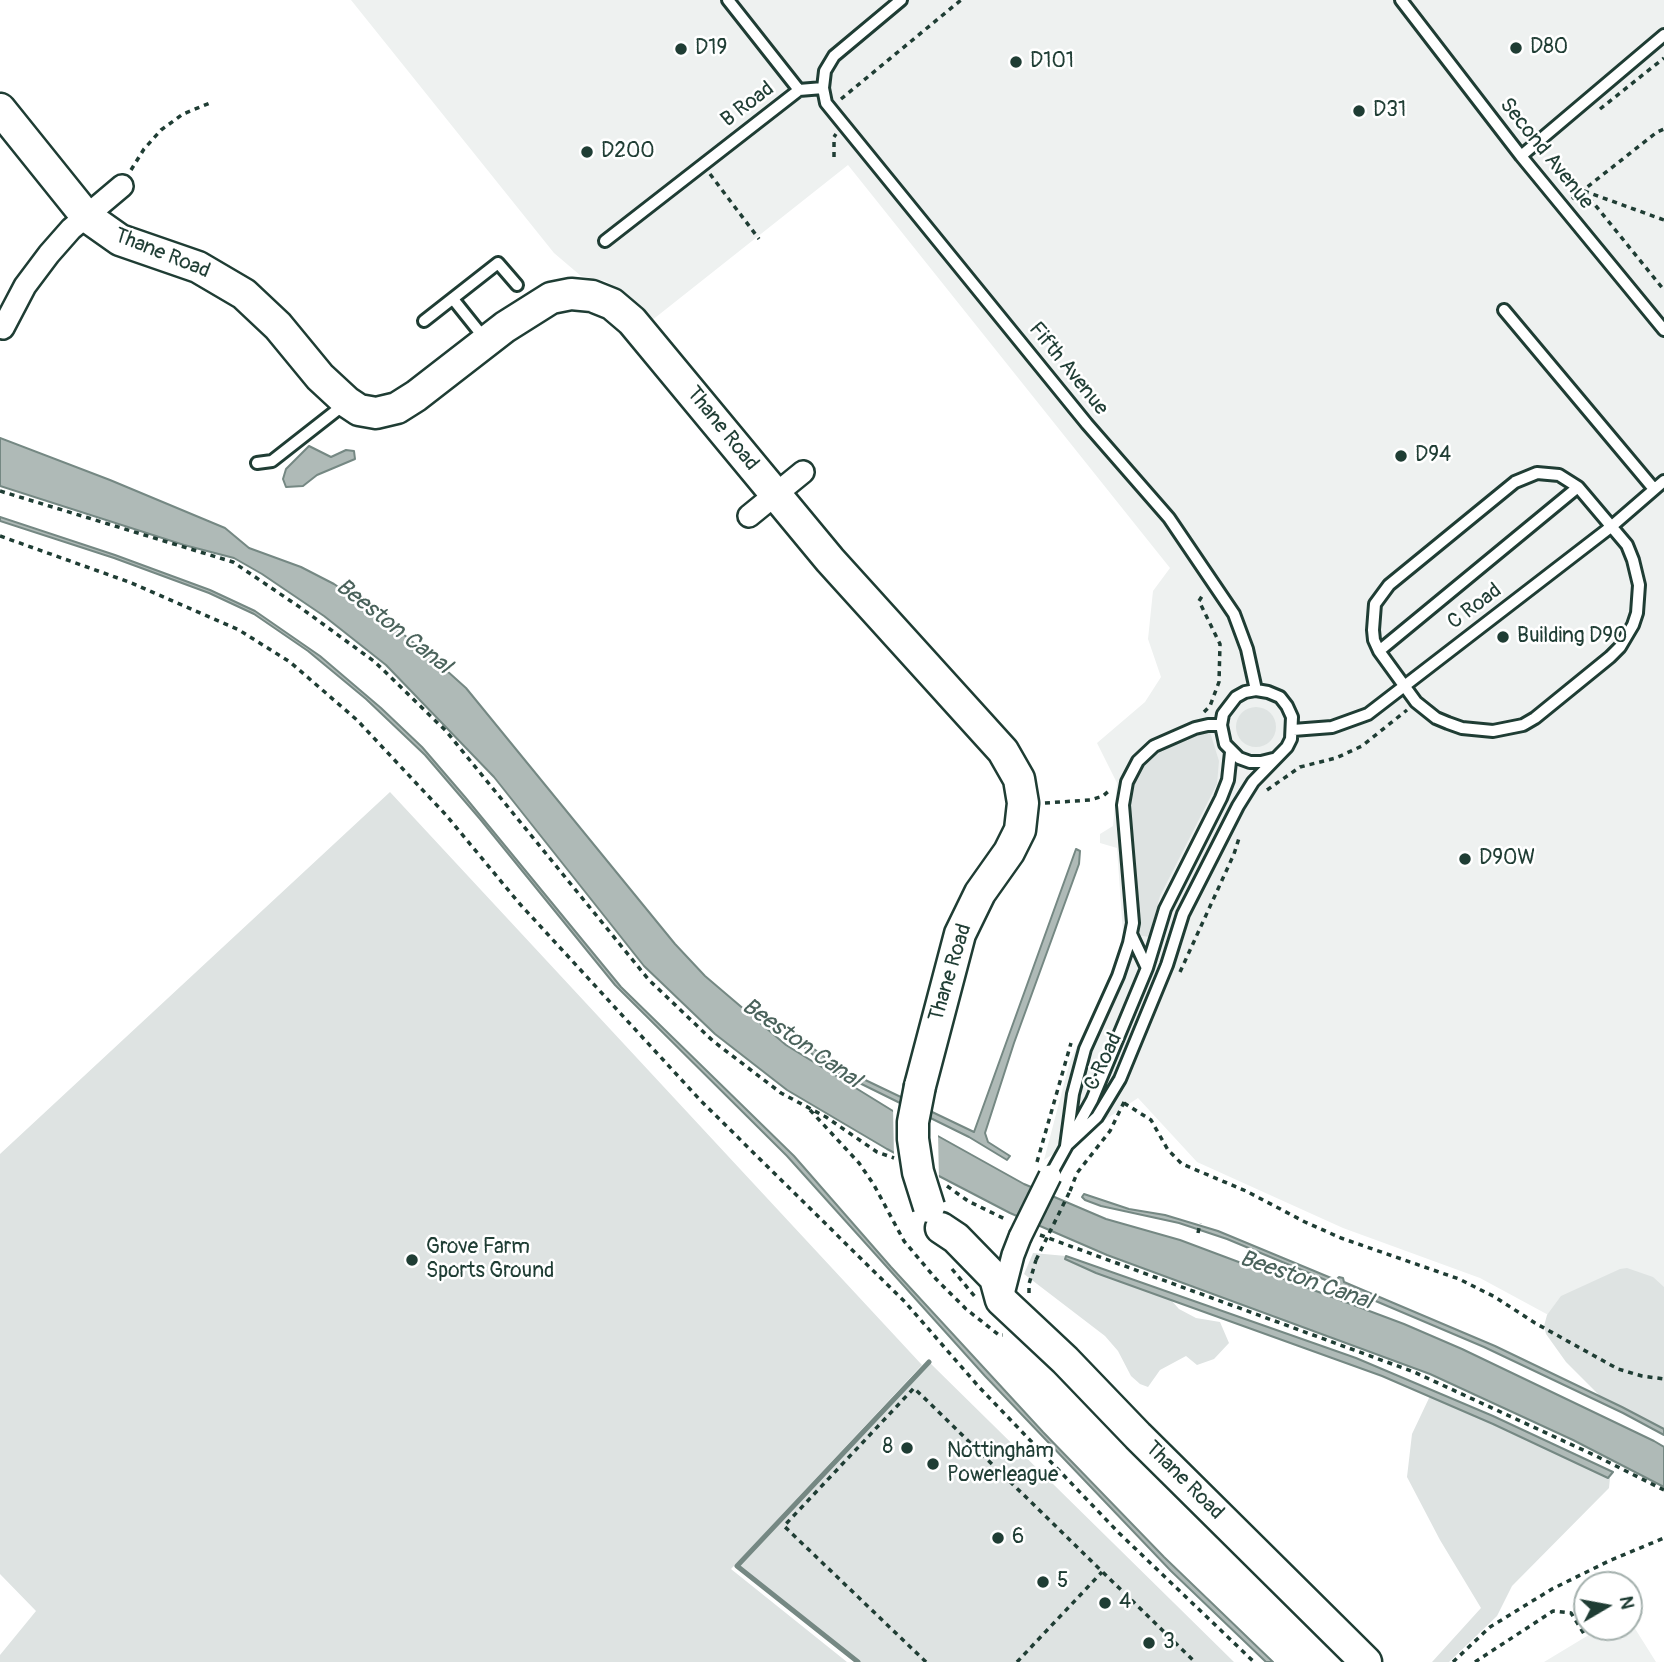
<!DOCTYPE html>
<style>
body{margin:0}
#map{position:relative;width:1664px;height:1662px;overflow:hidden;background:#fff;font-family:Pangolin,sans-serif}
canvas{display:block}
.north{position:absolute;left:1573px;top:1571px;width:70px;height:70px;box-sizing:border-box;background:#fff;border:2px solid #a5b1ae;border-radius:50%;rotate:80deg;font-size:19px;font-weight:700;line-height:28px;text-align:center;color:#1f3d34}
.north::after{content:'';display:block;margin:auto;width:24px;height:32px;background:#1f3d34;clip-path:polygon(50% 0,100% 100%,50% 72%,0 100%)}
</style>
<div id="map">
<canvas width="1664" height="1662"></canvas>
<div class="north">N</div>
</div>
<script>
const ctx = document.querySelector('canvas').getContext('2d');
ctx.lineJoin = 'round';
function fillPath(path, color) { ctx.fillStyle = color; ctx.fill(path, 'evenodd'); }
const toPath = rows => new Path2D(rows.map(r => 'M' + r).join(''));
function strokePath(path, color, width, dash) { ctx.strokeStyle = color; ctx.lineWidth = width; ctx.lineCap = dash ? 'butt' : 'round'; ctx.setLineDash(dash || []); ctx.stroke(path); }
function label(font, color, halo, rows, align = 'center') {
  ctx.font = font + ' Pangolin,sans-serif'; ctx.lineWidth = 5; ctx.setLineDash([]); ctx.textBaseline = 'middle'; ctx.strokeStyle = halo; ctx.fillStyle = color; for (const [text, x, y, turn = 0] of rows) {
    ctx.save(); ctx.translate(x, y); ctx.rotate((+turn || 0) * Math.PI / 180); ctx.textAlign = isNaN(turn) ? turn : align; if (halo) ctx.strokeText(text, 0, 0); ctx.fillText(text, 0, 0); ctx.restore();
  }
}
fillPath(toPath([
 [351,0,1664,0,1664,1367,1578,1331,1480,1278,1343,1228,1197,1162,1138,1098,1044,1160,1070,1061,1115,965,1123,934,1117,848,1100,843,1100,834,1113,826,1117,783,1097,743,1145,702,1161,677,1148,639,1153,591,1170,568,848,165,651,321,621,290,605,281,581,276,554,253],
 [1629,1619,1656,1662,1544,1662,1602,1627,1629,1627]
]), '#eef1f0');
fillPath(toPath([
 '1236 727a20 20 0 1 1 40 0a20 20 0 1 1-40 0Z',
 [1210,732,1219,761,1217,784,1160,896,1149,937,1137,935,1138,904,1129,810,1131,788,1136,777,1149,759,1160,750,1172,742],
 [390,792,922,1365,731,1569,847,1662,0,1662,0,1655,36,1611,0,1574,0,1154],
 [1033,1253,1066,1256,1065,1259,1096,1273,1171,1300,1179,1309,1196,1318,1220,1322,1229,1343,1214,1359,1197,1365,1186,1356,1160,1370,1148,1387,1140,1384,1131,1376,1118,1351,1105,1336,1024,1274],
 [1627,1268,1653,1277,1664,1287,1664,1429,1600,1396,1566,1362,1546,1334,1544,1326,1547,1315,1561,1296,1620,1269],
 [929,1362,1234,1662,858,1662,737,1566],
 [1430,1396,1610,1478,1609,1488,1512,1586,1497,1616,1449,1662,1432,1662,1481,1608,1440,1540,1407,1477,1412,1434]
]), '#dee3e2');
const water = toPath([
 [0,438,110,480,225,528,249,548,301,567,334,584,381,616,436,661,466,688,675,944,705,976,786,1045,893,1111,1024,1184,1106,1219,1180,1240,1404,1324,1462,1349,1654,1441,1664,1447,1664,1487,1573,1440,1430,1374,1107,1255,1010,1213,887,1149,787,1090,715,1034,644,966,494,777,386,665,324,616,262,574,234,558,184,545,0,486,0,438],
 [309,446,331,457,346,450,354,451,355,459,317,475,303,486,286,487,283,479,286,469,309,446],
 [0,517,115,555,210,590,255,611,320,656,381,708,422,747,465,797,621,987,794,1156,891,1267,1043,1432,1164,1557,1273,1662,1266,1662,1171,1571,985,1376,787,1156,615,985,480,819,425,755,366,699,308,651,254,614,209,593,114,558,0,521,0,517],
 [1076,849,1080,851,1079,864,1014,1043,985,1133,988,1142,1010,1156,1007,1160,969,1137,829,1068,799,1043,805,1042,836,1066,974,1132,1076,849],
 [1084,1194,1129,1209,1165,1215,1218,1231,1336,1280,1339,1277,1343,1278,1344,1282,1495,1346,1622,1407,1664,1429,1664,1435,1623,1413,1484,1347,1352,1291,1227,1239,1179,1223,1101,1206,1085,1200,1082,1197,1084,1194],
 [1066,1256,1356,1358,1493,1416,1613,1472,1608,1478,1493,1424,1382,1376,1096,1273,1065,1259,1066,1256]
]);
fillPath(water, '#afbab7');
strokePath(water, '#758883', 2);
fillPath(toPath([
 [893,1107,938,1133,939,1181,894,1157]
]), '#fff');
strokePath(toPath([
 [858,1662,737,1566,929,1362]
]), '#758883', 5);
const lane = toPath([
 [728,0,799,90],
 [901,0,834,56,825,71,823,88,826,103,1087,424,1169,518,1234,614,1247,649,1256,690],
 [1401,0,1521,156,1664,330],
 [1521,156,1664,35],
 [605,241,799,90,823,88],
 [453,299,485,339],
 [1504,310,1654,489],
 [424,321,498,263,517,285],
 [257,463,272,461,346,403],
 [1537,473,1559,475,1578,487,1627,545,1633,560,1639,585,1637,613,1633,625,1620,647,1610,657,1535,718,1523,725,1493,731,1462,728,1448,723,1436,718,1416,702,1379,651,1374,640,1373,630,1375,604,1389,585,1515,482,1537,473],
 [1379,651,1578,487],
 [1293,730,1332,727,1368,714,1612,526,1664,481],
 [1131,934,1147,968],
 [1066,1146,1097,1117,1120,1079,1167,965,1183,914,1238,806,1253,782,1287,747,1291,739,1292,717,1287,706,1280,697,1268,692,1256,690,1245,692,1236,697,1223,714,1221,725,1225,744,1239,758,1250,762,1261,762,1273,759],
 [1066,1146,1073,1094,1085,1049,1118,976,1129,943,1133,923,1123,805,1127,782,1138,761,1154,746,1195,728,1208,725,1221,725],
 [1050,1176,1092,1100,1147,968,1165,909,1221,798,1228,780,1231,752]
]);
const street = toPath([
 [3,328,25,286,49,254,71,229,122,186],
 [749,516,803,472],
 [1002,1298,1013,1255,1020,1237]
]);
const secondary = toPath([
 [0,109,86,216,120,240,198,267,244,294,278,326,320,377,347,402,359,410,376,413,397,408,416,396,505,327,551,298,571,294,592,296,612,304,632,321,830,560,1003,751,1019,779,1023,803,1020,830,1009,852,980,893,960,934,920,1086],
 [941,1228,956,1238,995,1278,1001,1300,1065,1360,1138,1436,1366,1662]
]);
strokePath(lane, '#1f3d34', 16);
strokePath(street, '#1f3d34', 26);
strokePath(secondary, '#1f3d34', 35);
strokePath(toPath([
 [841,99,961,0],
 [1600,109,1664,58],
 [834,157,834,137,836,134],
 [131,170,144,149,161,130,183,114,210,103],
 [710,174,759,239],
 [1583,190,1664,290],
 [1584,191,1664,220],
 [1572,199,1657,132,1664,129],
 [0,491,233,562,301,608,375,662,446,731,649,980,713,1041,781,1093,826,1117,877,1152,894,1158],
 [0,536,129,582,239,630,290,662,357,720,446,815,519,903,701,1101,905,1302,979,1387,1119,1533,1254,1662],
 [1204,712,1210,706,1219,682,1220,644,1199,601,1204,593],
 [1267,790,1300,767,1336,758,1362,746,1407,710],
 [1045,803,1090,800,1103,796,1111,789],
 [1180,972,1234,854,1240,835],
 [1124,1103,1151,1120,1168,1150,1182,1164,1246,1191,1305,1222,1341,1238,1459,1279,1495,1297,1535,1323,1618,1369,1642,1376,1664,1379],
 [810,1110,859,1163,874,1185,904,1241,936,1279,966,1309,999,1335,1003,1335],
 [1037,1162,1071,1043],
 [947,1186,968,1201,1007,1220],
 [1070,1191,1077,1173,1110,1131,1126,1098],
 [1198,1233,1200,1223],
 [1040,1235,1414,1372,1594,1455,1664,1490],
 [952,1269,976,1298],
 [1029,1293,1029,1284,1036,1260],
 [926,1662,784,1526,914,1388,1195,1662],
 [1017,1662,1102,1572],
 [1453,1662,1490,1627,1552,1589,1611,1560,1664,1538],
 [1475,1662,1553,1611,1571,1613,1586,1637]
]), '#1f3d34', 3.5, [5, 5]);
strokePath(lane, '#fff', 10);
strokePath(street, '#fff', 21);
strokePath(secondary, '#fff', 30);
const streetBridge = toPath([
 [1020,1237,1050,1176]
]);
const secondaryBridge = toPath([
 [920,1086,913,1122,913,1139,918,1172,929,1207]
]);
strokePath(streetBridge, '#1f3d34', 26, []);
strokePath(secondaryBridge, '#1f3d34', 35, []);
strokePath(toPath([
 [1036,1260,1070,1191]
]), '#1f3d34', 3.5, [5, 5]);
strokePath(streetBridge, '#fff', 21);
strokePath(secondaryBridge, '#fff', 30);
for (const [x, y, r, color] of [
 [1516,48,7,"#1f3d34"],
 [681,49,7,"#1f3d34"],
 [1016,62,7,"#1f3d34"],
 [1359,111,7,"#1f3d34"],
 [587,152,7,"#1f3d34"],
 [1401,456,7,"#1f3d34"],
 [1503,637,7,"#1f3d34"],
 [1465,859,7,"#1f3d34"],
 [412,1260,7,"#1f3d34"],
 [907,1448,7,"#1f3d34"],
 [933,1464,7,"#1f3d34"],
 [998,1538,7,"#1f3d34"],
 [1043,1582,7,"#1f3d34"],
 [1105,1603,7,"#1f3d34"],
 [1149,1643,7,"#1f3d34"]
]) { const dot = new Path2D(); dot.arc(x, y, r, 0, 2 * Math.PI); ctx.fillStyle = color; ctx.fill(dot); strokePath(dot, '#fff', 2.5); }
label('21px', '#1f3d34', '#fff', [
 ["D80",1530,48],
 ["D19",695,49],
 ["D101",1030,62],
 ["D31",1373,111],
 ["D200",601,152],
 ["D94",1415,456],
 ["Building D90",1517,637],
 ["D90W",1479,859],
 ["Grove Farm",426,1248],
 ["Sports Ground",426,1272],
 ["8",893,1448,"right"],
 ["Nottingham",947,1452],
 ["Powerleague",947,1476],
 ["6",1012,1538],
 ["5",1057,1582],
 ["4",1119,1603],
 ["3",1163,1643]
], 'left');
label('21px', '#1f3d34', '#fff', [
 ["B Road",748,105,-37],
 ["Second Avenue",1546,154,51],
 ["Thane Road",162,254,22],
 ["Fifth Avenue",1068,369,51],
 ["Thane Road",722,429,51],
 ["C Road",1475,607,-37],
 ["Thane Road",951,973,-73],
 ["C Road",1104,1062,-65],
 ["Thane Road",1184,1481,45]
]);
label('italic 23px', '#4a625b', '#fff', [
 ["Beeston Canal",393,627,38],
 ["Beeston Canal",801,1044,35],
 ["Beeston Canal",1306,1281,19]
]);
</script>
